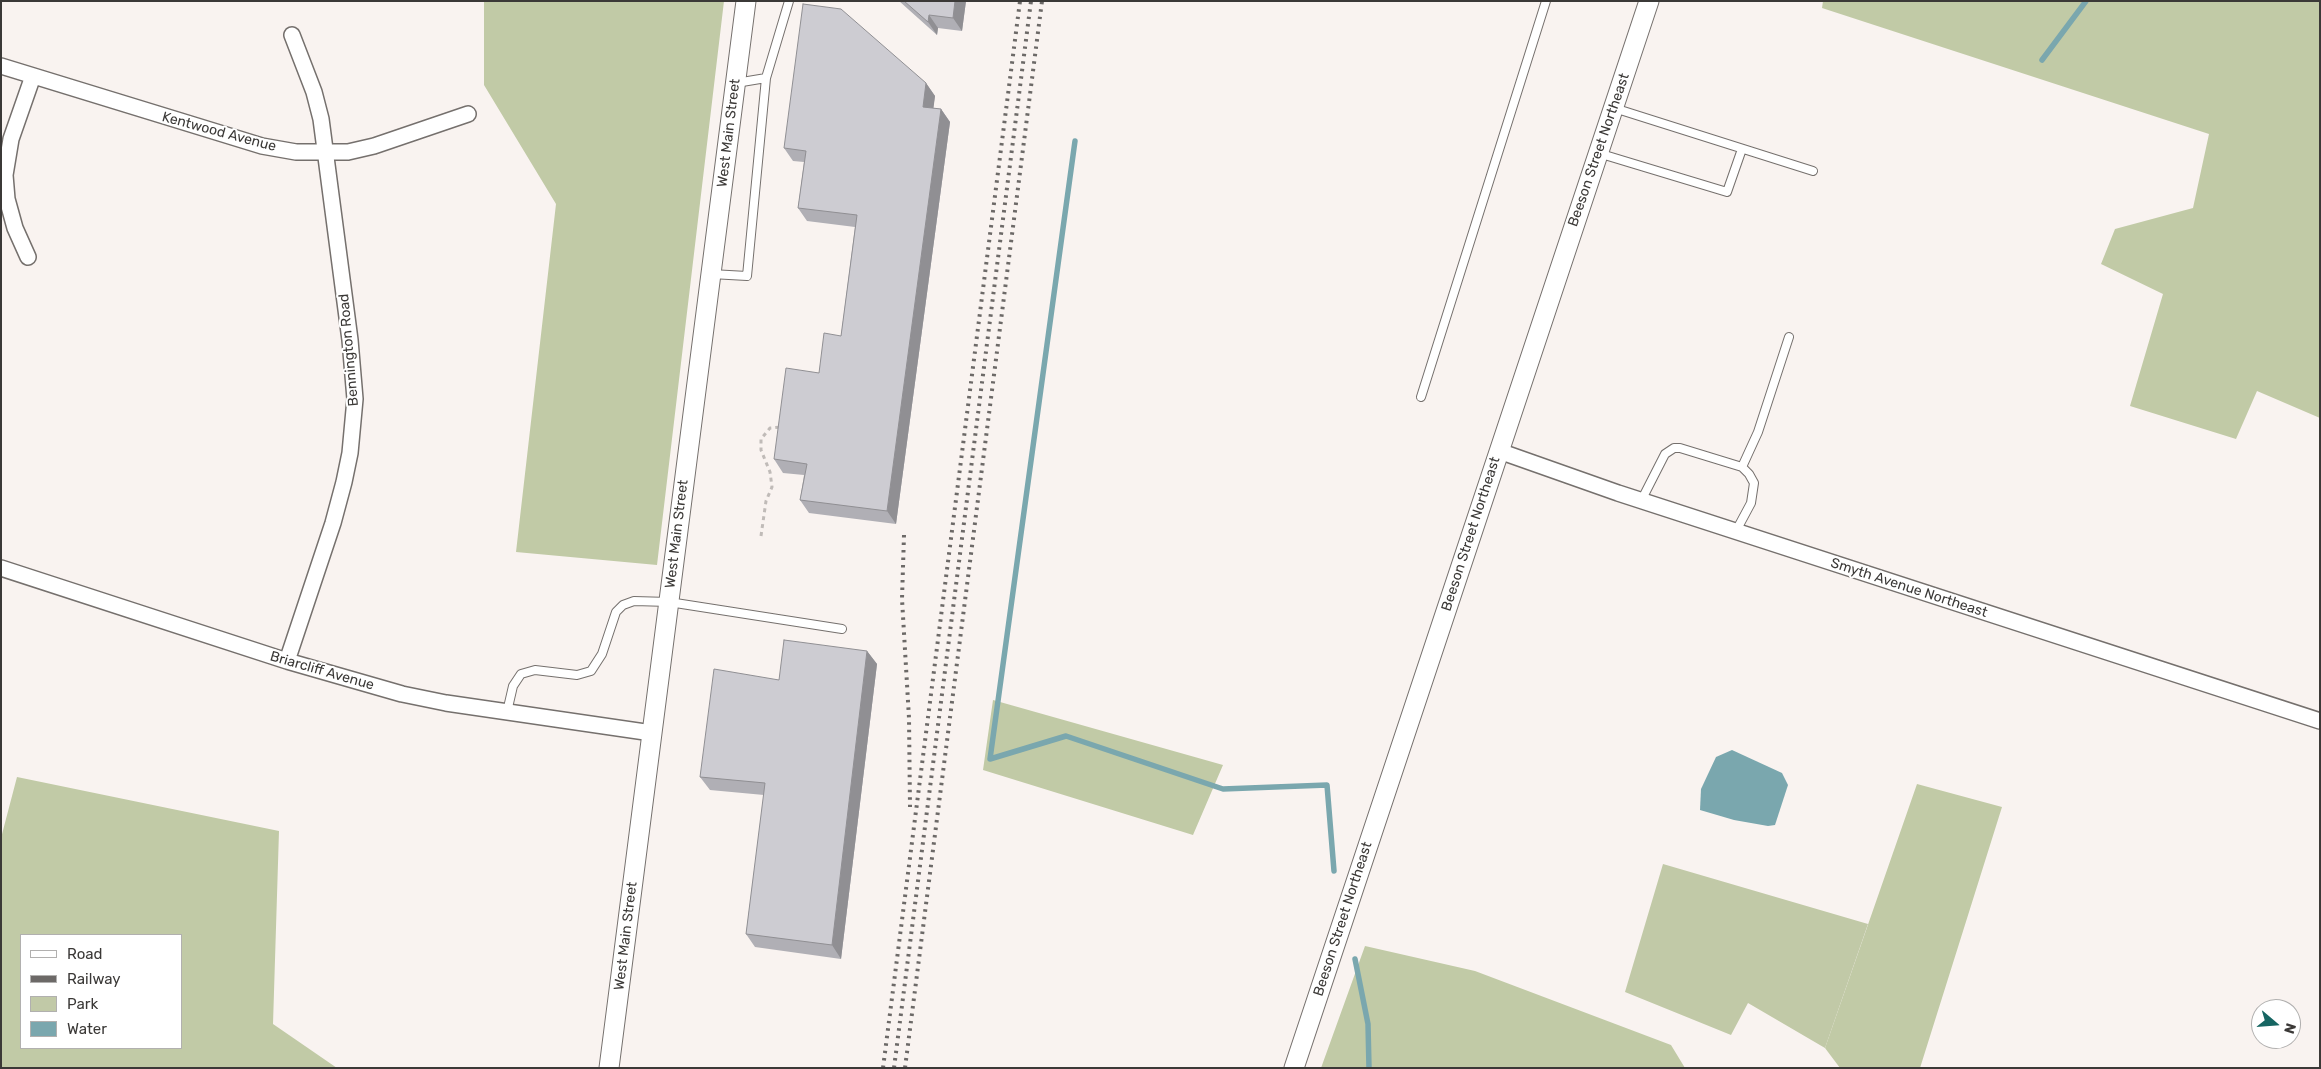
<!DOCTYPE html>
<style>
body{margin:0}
#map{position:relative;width:2321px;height:1069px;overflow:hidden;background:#f9f3f0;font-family:Rubik,sans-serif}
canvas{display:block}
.frame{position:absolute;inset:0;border:2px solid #3b3937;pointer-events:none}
.legend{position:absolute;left:20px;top:934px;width:162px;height:115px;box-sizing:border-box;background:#fff;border:1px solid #b1b0af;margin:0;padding:6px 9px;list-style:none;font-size:15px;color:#3b3937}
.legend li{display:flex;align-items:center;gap:10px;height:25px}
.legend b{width:25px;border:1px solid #b1b0af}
.north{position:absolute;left:2251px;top:999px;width:50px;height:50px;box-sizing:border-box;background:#fff;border:1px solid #b1b0af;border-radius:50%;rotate:108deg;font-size:14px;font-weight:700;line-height:20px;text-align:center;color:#3b3937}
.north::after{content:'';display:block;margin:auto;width:18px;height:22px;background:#166562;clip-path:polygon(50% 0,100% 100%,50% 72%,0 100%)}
</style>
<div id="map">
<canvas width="2321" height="1069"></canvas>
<div class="frame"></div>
<ul class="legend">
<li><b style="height:6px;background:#fff"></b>Road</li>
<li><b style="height:6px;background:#6c6967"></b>Railway</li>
<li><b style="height:14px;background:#c1c9a7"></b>Park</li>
<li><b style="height:14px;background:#7aa7ae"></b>Water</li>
</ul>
<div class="north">N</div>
</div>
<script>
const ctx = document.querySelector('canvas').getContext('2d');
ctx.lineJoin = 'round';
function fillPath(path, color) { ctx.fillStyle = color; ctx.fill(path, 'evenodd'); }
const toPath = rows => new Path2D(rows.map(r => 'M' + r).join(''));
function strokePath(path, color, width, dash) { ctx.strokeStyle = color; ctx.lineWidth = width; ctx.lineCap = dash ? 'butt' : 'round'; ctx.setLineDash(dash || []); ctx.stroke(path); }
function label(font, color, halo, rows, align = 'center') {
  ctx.font = font + ' Rubik,sans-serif'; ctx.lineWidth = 4; ctx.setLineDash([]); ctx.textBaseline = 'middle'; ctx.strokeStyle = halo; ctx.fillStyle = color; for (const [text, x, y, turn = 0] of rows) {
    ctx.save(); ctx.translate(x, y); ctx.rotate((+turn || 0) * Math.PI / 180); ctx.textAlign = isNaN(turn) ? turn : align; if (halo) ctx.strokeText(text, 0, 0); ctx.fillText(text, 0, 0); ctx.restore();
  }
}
fillPath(toPath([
 [1663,864,1868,924,1825,1048,1748,1003,1731,1035,1625,992]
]), '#c1c9a7');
fillPath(toPath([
 [484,1,724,1,657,565,516,552,556,204,484,85],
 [1823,1,2320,1,2320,418,2257,391,2236,439,2130,406,2163,294,2101,264,2115,229,2193,208,2209,134,1822,8],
 [993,700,1223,765,1193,835,983,770],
 [17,777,279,831,273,1024,337,1068,1,1068,1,838],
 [181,935,181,1048,21,1048,21,935],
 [1917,784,2002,807,1920,1068,1840,1068,1825,1048],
 [1365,946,1475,971,1671,1045,1685,1068,1321,1068]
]), '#c1caa6');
fillPath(toPath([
 [1732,750,1782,773,1788,785,1775,825,1768,826,1734,820,1700,810,1701,789,1716,757]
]), '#7aa7ae');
strokePath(toPath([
 [2042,60,2086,1],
 [1075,141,990,759,1066,736,1223,789,1327,785,1334,871],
 [1355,959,1368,1024,1369,1068]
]), '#7aa7ae', 5.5);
const service = toPath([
 [736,83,766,78,789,1],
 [1614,108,1813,171],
 [1598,153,1727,192,1742,149],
 [711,274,747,276,766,78],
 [1421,397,1546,1],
 [1742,467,1758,432,1789,337],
 [1641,501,1665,454,1674,448,1680,448,1742,467,1749,474,1754,483,1751,503,1736,531],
 [507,712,513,686,521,674,535,670,577,675,591,671,602,654,616,612,623,605,634,601,669,602,842,629]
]);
const minor = toPath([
 [1,66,262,146,296,152,348,152,374,146,468,114],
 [28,257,15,228,7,199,5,175,11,139,33,76],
 [1499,451,1618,493,2320,721],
 [1,568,287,661,402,694,446,703,652,733],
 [287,661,333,523,344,482,350,453,355,399,350,340,321,119,314,92,292,35]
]);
const tertiary = toPath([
 [609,1068,746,1],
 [1294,1068,1649,1]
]);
strokePath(service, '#75706d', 10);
strokePath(minor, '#75706d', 18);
strokePath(tertiary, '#75706d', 21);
strokePath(toPath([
 [761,536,766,501,772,487,770,472,761,450,761,439,770,428,781,427]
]), '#c0bbb8', 3, [4, 4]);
strokePath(service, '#fff', 8);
strokePath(minor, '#fff', 15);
strokePath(tertiary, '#fff', 19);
strokePath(toPath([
 [904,535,902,599,909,718,910,807],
 [883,1068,1020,1],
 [894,1068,1031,1],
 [905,1068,1042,1]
]), '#6c6967', 4, [2.5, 5]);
fillPath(toPath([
 [899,1,966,1,962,31,938,28,937,35],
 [926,83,935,96,933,108,941,109,950,122,896,524,809,513,800,500,804,475,783,473,774,459,819,373,841,336,855,227,807,221,798,208,804,162,793,161,784,148],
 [867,651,877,664,841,959,755,947,746,934,764,795,710,790,700,777,779,680]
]), '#b0afb5');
fillPath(toPath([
 [955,1,966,1,962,31,953,18],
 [929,15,938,28,937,35,928,22],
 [926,83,935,96,932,120,923,107],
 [941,109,950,122,896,524,887,511],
 [867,651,877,664,841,959,832,945]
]), '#908f93');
const building = toPath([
 [904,1,955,1,953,18,929,15,928,22,904,1],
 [803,4,841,9,926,83,923,107,941,109,887,511,800,500,807,464,774,459,786,368,819,373,824,333,841,336,857,215,798,208,806,151,784,148,803,4],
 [784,640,867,651,832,945,746,934,765,783,700,777,714,669,779,680,784,640]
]);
fillPath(building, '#cdccd2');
strokePath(building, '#908f93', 1);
label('14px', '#3b3937', '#fff', [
 ["Kentwood Avenue",219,132,15],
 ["West Main Street",729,133,-83],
 ["Beeson Street Northeast",1599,150,-71],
 ["Bennington Road",349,350,-95],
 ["West Main Street",677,534,-83],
 ["Beeson Street Northeast",1471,534,-72],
 ["Smyth Avenue Northeast",1909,588,18],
 ["Briarcliff Avenue",322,671,16],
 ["Beeson Street Northeast",1343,919,-72],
 ["West Main Street",626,936,-83]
]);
</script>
